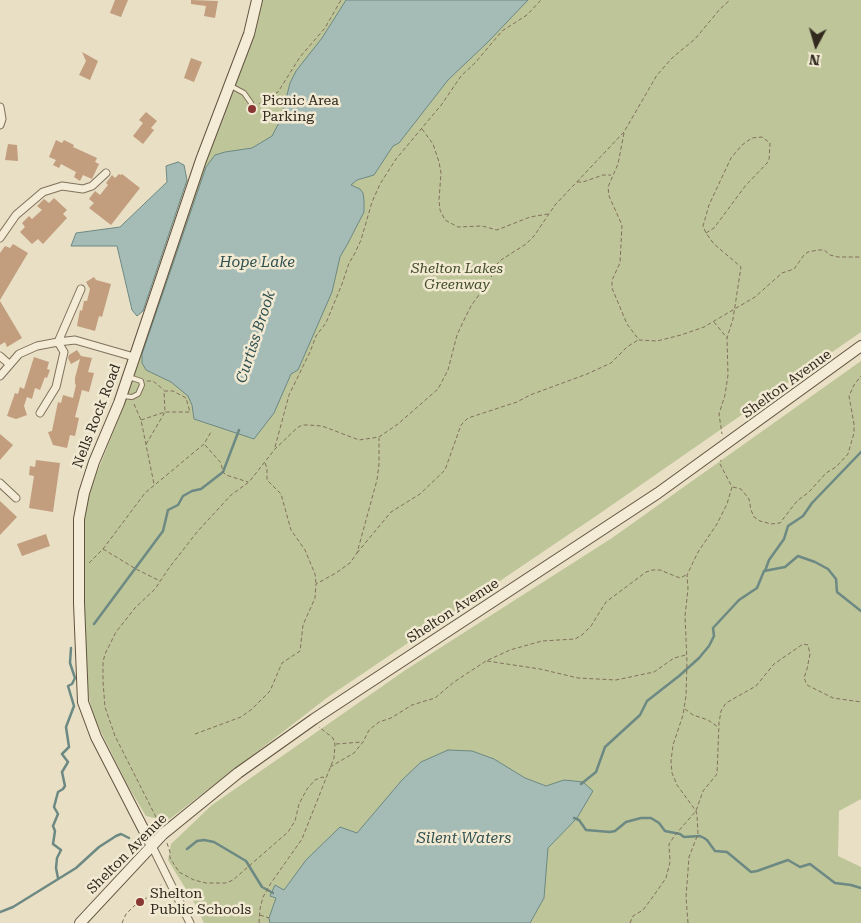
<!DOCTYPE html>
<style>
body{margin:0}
#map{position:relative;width:861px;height:923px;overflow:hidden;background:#e8dfc4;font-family:"Roboto Serif",serif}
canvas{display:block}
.north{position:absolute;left:791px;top:20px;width:50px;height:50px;-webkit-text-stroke:4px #f1e9d2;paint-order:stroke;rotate:186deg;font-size:14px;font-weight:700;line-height:20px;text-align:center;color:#32291f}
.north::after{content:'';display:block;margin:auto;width:18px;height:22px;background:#32291f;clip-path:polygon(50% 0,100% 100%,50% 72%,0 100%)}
</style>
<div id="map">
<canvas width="861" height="923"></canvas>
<div class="north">N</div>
</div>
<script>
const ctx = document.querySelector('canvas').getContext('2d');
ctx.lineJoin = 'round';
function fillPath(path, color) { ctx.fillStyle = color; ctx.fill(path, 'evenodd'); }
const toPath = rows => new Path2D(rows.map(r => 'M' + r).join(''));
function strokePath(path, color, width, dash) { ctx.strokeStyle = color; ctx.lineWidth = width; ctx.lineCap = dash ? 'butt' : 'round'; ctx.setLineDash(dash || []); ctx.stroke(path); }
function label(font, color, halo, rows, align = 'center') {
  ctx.font = font + ' "Roboto Serif",serif'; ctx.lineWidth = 5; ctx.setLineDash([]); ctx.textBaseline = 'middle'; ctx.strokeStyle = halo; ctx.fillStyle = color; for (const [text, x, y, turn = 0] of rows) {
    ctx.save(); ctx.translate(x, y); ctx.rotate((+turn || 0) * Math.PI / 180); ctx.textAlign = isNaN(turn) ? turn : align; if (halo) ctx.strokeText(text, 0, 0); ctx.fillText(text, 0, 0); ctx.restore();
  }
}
fillPath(toPath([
 [262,0,861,0,861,332,599,514,328,697,167,821,146,816,128,786,93,716,88,693,84,590,85,517,88,495,127,398,189,205,256,26],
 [861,361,861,799,839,811,838,856,861,867,861,923,204,923,195,904,168,860,171,844,212,805,407,669,612,538]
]), '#bec599');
const water = toPath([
 [346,0,528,0,488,42,448,80,399,143,393,146,374,175,357,180,351,185,360,189,363,193,364,200,364,212,348,243,340,257,332,292,298,370,291,374,274,413,254,439,194,419,192,405,188,396,171,382,146,370,142,363,142,354,206,167,215,155,225,152,252,148,272,136,281,119,290,83,296,71,322,38,346,0],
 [178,162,184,165,187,180,143,311,137,316,132,310,117,246,71,246,76,233,120,227,167,182,166,166,178,162],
 [448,750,472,751,494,759,525,778,546,786,564,780,583,782,593,791,577,818,548,848,544,898,530,923,270,923,269,918,276,898,270,896,275,885,284,890,306,860,340,827,357,833,402,780,421,762,448,750]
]);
fillPath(water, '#a5bcb6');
strokePath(water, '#6d8983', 1);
strokePath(toPath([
 [765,571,769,560,784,539,788,526,803,516,812,503,861,452],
 [94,624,163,531,168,510,178,505,183,496,192,491,201,489,223,472,239,430],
 [581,784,596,772,605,747,640,715,647,701,679,676,699,658,709,646,714,636,713,628,739,600,757,588,764,571,785,567,798,556,815,562,828,569,836,579,837,592,861,611],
 [574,818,579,820,586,830,610,832,615,831,626,822,641,818,651,818,659,823,665,831,680,834,684,837,700,836,704,838,707,840,715,851,727,852,751,872,757,871,788,860,800,867,810,864,835,883,851,885,861,888],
 [187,849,197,841,204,840,214,842,246,861,262,887,273,893],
 [58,878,56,868,57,858,61,850,53,844,55,831,53,826,58,814,54,807,58,792,63,789,65,786,62,772,68,762,62,754,69,747,66,727,74,706,68,686,72,684,75,678,70,663,71,648],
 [0,912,13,907,76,868,99,847,116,836,121,834,129,838]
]), '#6d8983', 2.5);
fillPath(toPath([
 [115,0,128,0,121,17,110,13],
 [191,0,218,1,215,18,204,16,206,6,191,4],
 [82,52,98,61,90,80,79,75,86,61],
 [191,58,202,62,194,82,184,78],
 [146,112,157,121,151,128,154,130,143,144,133,136,143,123,139,120],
 [56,140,62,143,64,140,74,145,73,147,97,158,95,162,99,164,92,179,83,175,80,181,74,177,76,172,61,164,59,168,53,165,56,160,49,157],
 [8,144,17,145,18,161,5,160],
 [119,174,121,175,122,174,140,188,111,225,89,208,94,203,89,199,95,191,100,195,108,185,106,183,112,175,115,178],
 [54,198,67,210,63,214,67,218,43,244,38,239,32,244,20,232,25,227,22,223,29,216,32,219,42,210,37,206,44,199,49,203],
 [13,244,28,253,0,300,0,253,5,246,10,248],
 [94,277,96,280,111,284,102,317,99,316,95,331,77,326,80,310,82,311,84,301,87,301,90,289,86,282],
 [0,301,22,338,7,347,5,342,0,345],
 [77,350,81,356,92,358,88,372,94,373,89,392,82,390,75,417,79,418,75,436,70,435,67,448,53,445,48,432,52,431,58,402,61,403,63,395,73,398,76,385,75,384,75,378,80,359,71,364,68,358,69,355],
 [34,357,49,362,47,369,50,370,47,378,45,377,40,390,35,388,32,399,27,397,24,406,27,415,16,419,7,416,15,393,18,394,20,387,24,389],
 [0,434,13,445,0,460],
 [36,460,60,463,53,512,29,508,34,476,29,475,30,466,35,467],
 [0,501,17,517,0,535],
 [46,534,50,546,22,556,17,544]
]), '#c29d7e');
const lane = toPath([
 [231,86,244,93,251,103,253,108],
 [123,396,132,397,138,394,142,385,141,381,129,377]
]);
const street = toPath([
 [0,107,2,119,0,125],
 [0,238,16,215,43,192,62,186,83,189,92,186,106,173],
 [0,356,9,364],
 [0,376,19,354,37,346,58,342,75,340,134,357],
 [40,413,56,387,64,352,58,342,81,289],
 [0,483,16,498],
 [152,846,190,923]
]);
const secondary = toPath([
 [152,846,96,737,83,702,79,603,79,519,84,493,94,462,119,403,201,160,249,34,257,0],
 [80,923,163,834,238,773,314,719,658,493,861,346]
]);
strokePath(lane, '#81715c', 6);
strokePath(street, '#81715c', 9);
strokePath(secondary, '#625340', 12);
strokePath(toPath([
 [259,104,278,92,300,57,325,28,341,0],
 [422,129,433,144,439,162,441,173,439,200,440,210,445,220,458,227,482,226,497,230,530,217,548,214],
 [624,133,618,164,608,187,609,196,622,225,620,263,612,280,612,288,627,324,639,340,657,341,681,335,704,327,755,297,782,273,794,269,804,255,808,252,818,250,824,250,830,255,838,257,861,257],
 [577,182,583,182,603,175,611,175],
 [706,233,714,228,746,185,769,161,770,143,762,137,752,138,742,145,731,158,709,205,703,226,706,233,714,244,741,267,733,319,727,338,728,375,725,395,719,414,722,434],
 [714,322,727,338],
 [147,381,153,381,164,390],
 [134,404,141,420,154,484],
 [141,420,165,412,190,412,186,398,173,391,164,391,165,412,145,446],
 [205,445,221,463,223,472,226,475,248,482],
 [275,447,289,395,310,352,316,336,326,323,342,284,349,263,354,255,361,240,372,202,380,184,396,159,442,104,461,76,475,63,502,31,527,15,541,0],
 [265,463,267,468,267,480,281,494,291,530,305,550,315,574,316,584],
 [733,487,741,489,749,499,751,510,754,517,760,521,771,524,780,523,797,501,809,492,826,473,836,467,848,454,854,433,854,424,849,396,854,385,861,376],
 [103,549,136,569,160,581],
 [357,553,391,512,420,494,445,470,461,425,468,418,517,402,530,395,587,374,611,363,627,347,638,340],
 [89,563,103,549,145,493,204,444,211,432],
 [487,661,540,669,578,678,616,680,654,672,674,658,686,655],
 [685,709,693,715,708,720,718,727],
 [195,734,241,717,252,709,270,691,282,663,300,651,303,625,315,598,316,584,336,573,350,563,357,553,377,480,379,464,379,438],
 [336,744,362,742],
 [330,767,354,753,363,742,369,730,379,722,391,718,412,705,435,698,454,682,486,661,510,650,542,641,575,639,582,635,591,626,606,602,646,572,653,570,660,570,680,578,686,575],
 [159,823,115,736,105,707,103,682,103,662,105,654,116,632,135,608,155,589,169,568,197,532,231,495,249,482,275,449,297,428,302,425,308,425,322,426,359,440,379,437,398,424,438,389,448,370,457,335,464,320,471,306,491,278,495,266,501,260,526,244,534,236,555,205,624,132,657,75,673,57,695,39,720,9,730,0],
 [167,843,170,852,170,858,179,872,194,880,206,883,226,883,233,880,288,832,295,821,299,804,307,789,315,780,322,777,325,778],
 [260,915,269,918],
 [122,923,126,914,134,906,143,901,162,884],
 [259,923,260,909,263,897,271,883,302,839,334,758,335,744,333,738,319,727],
 [630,923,633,916,643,910,652,898,666,878,670,862,669,844,675,835,696,811,703,791,717,774,719,723,721,711,726,703,756,686,774,664,803,644,808,645,810,654,807,669,804,678,807,685,833,698,861,702],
 [688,923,686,897,689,857,698,834,697,815,696,811,677,785,672,773,671,761,673,745,683,715,686,696,687,662,685,616,688,589,687,575,698,552,717,524,727,504,732,487,720,464,721,460]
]), '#81715c', 1, [4, 2.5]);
strokePath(lane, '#f4ecd6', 4);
strokePath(street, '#f4ecd6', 7);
strokePath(secondary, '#f4ecd6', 10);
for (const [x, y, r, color] of [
 [252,109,5,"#883734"],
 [140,902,5,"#883734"]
]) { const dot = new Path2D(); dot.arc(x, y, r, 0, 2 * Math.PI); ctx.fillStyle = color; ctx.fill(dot); strokePath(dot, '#f1e9d2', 2); }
label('14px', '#32291f', '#f1e9d2', [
 ["Picnic Area",262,101],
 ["Parking",262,117],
 ["Shelton",150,894],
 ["Public Schools",150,910]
], 'left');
label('italic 14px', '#414c28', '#f1e9d2', [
 ["Shelton Lakes",457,269],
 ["Greenway",457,285]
]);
label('14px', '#32291f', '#f1e9d2', [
 ["Shelton Avenue",787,384,-36],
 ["Nells Rock Road",97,416,-69],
 ["Shelton Avenue",453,611,-33],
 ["Shelton Avenue",127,854,-45]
]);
label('italic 15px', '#305050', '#f1e9d2', [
 ["Hope Lake",257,263],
 ["Curtiss Brook",256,337,-72],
 ["Silent Waters",464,839]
]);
</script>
